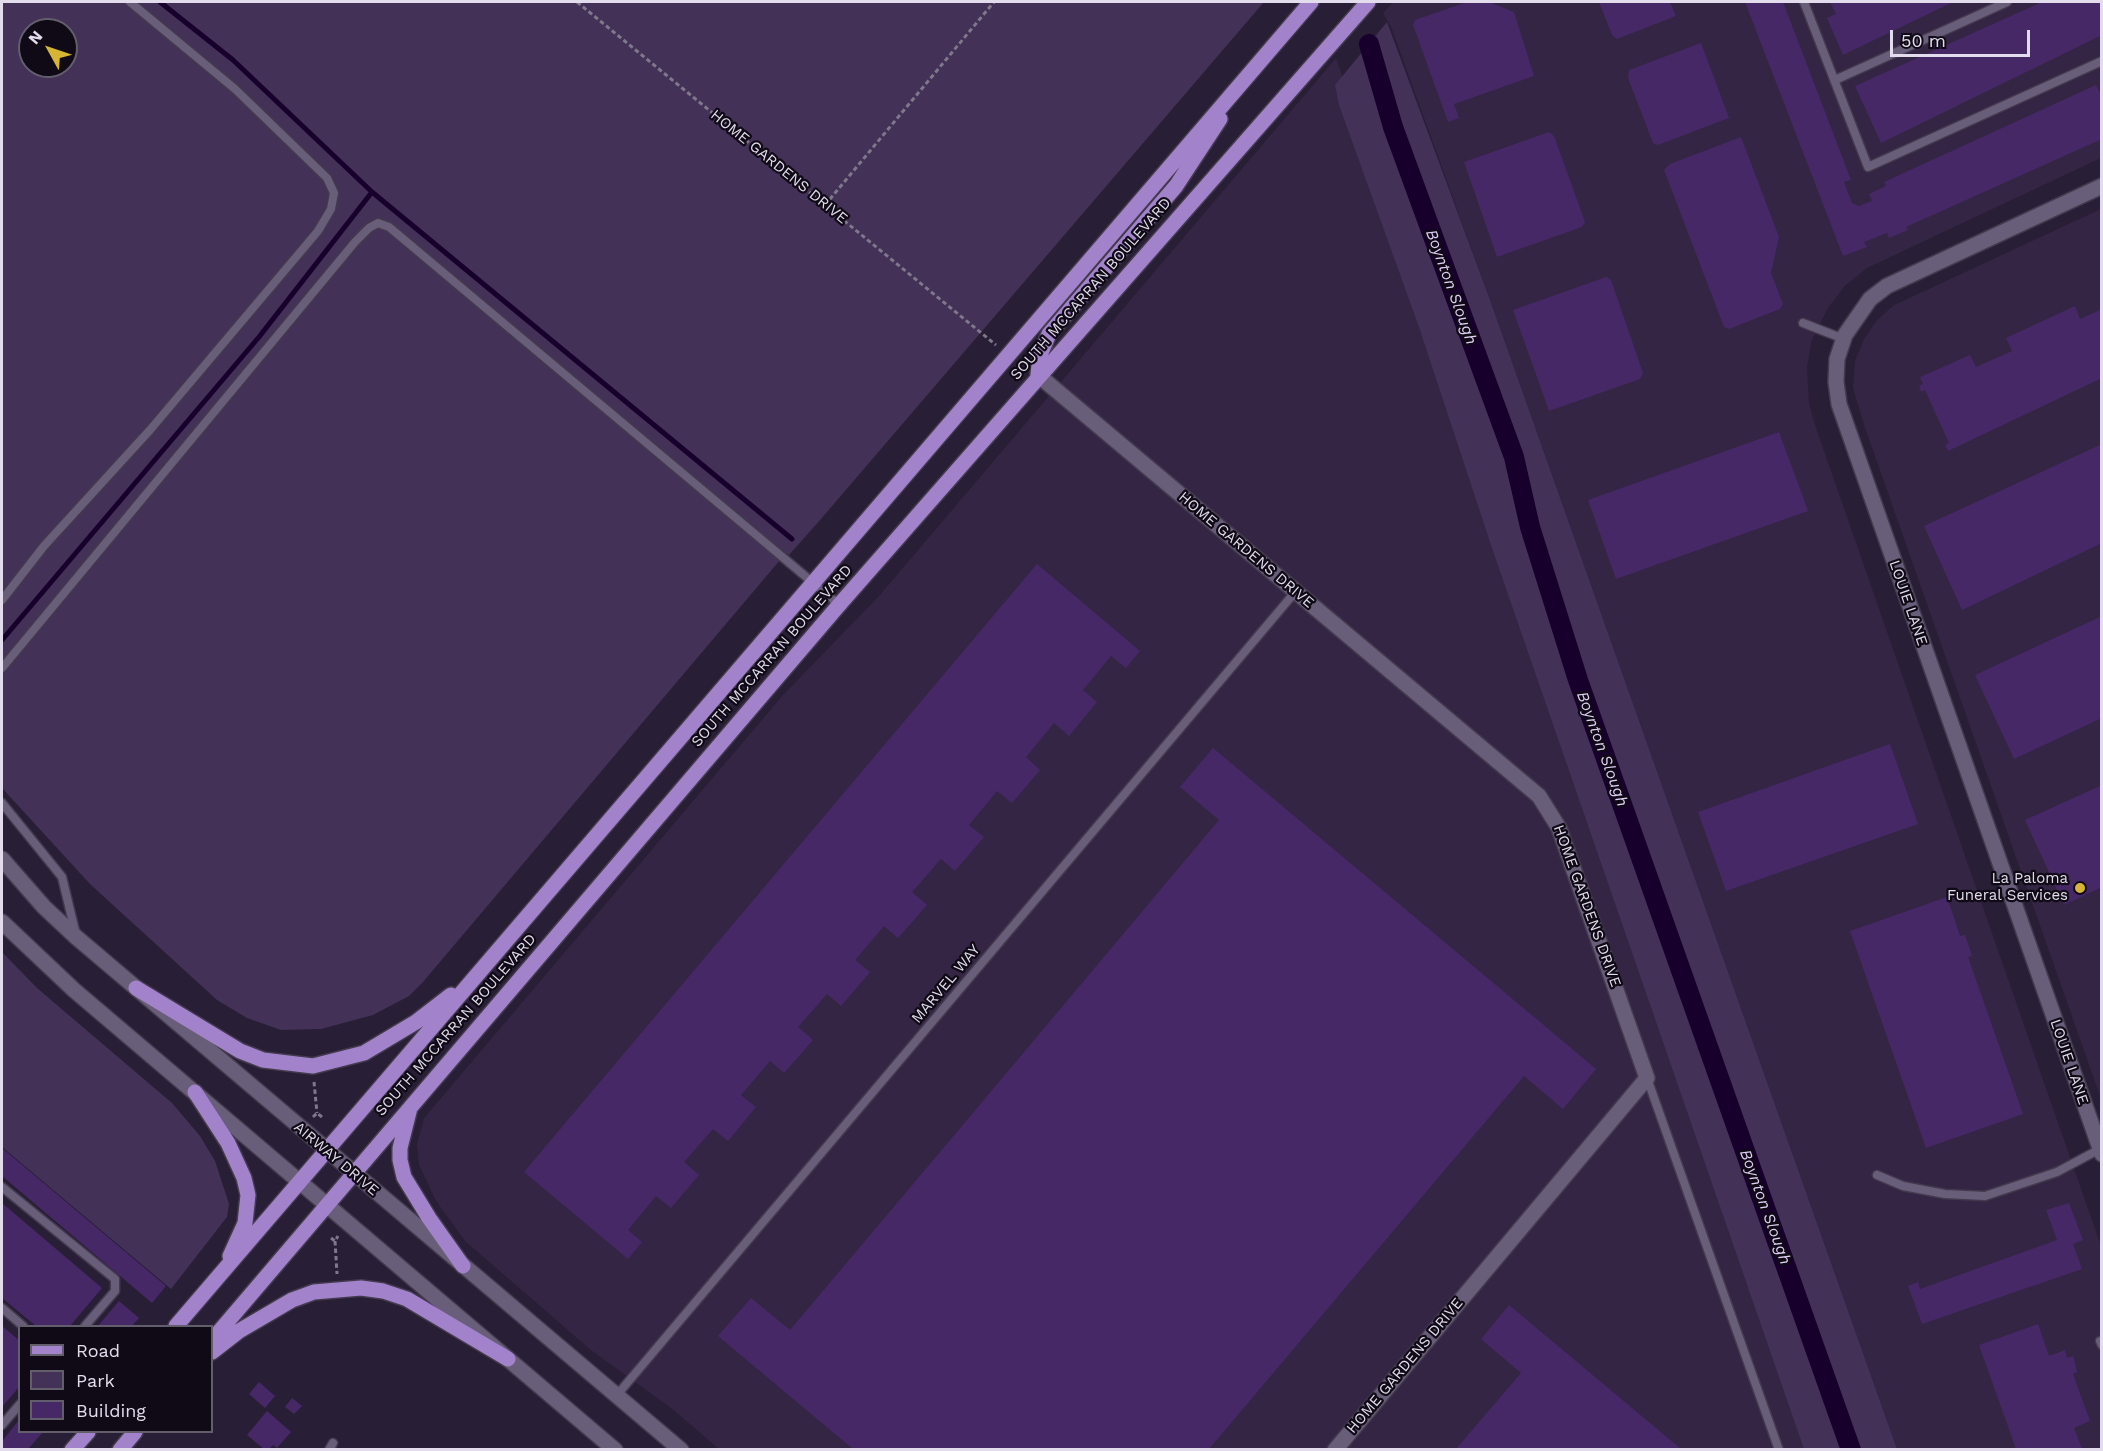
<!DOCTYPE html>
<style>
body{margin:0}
#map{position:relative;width:2103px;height:1451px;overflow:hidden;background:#281e35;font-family:"Work Sans",sans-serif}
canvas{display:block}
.frame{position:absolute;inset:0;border:3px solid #e2dcec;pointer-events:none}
.legend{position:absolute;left:18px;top:1325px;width:195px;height:108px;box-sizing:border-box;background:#0f0a15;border:2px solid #635e6b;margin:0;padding:8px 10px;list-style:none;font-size:18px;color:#e2dcec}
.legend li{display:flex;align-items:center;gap:12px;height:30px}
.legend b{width:30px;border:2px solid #635e6b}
.north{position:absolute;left:18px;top:18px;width:60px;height:60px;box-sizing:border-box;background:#0f0a15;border:2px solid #635e6b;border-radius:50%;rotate:310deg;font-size:16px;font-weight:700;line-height:24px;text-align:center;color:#e2dcec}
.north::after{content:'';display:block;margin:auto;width:21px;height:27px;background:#d6b534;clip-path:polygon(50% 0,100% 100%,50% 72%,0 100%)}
.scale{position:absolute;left:1890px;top:30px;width:140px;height:27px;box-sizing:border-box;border:3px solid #e2dcec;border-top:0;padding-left:8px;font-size:18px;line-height:21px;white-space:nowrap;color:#e2dcec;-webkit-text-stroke:4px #0f0a15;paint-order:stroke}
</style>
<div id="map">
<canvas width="2103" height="1451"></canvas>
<div class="frame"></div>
<ul class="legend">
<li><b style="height:8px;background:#a282ca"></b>Road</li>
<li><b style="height:16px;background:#433158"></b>Park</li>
<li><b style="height:16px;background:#472867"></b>Building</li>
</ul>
<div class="north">N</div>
<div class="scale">50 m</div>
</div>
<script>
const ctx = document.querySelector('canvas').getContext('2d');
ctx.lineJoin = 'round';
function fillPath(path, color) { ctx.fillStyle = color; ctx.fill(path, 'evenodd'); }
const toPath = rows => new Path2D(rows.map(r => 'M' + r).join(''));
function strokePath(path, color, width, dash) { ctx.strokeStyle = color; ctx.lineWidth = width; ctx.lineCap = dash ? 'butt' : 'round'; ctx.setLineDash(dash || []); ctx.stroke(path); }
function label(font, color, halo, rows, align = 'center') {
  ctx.font = font + ' "Work Sans",sans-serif'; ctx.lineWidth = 4.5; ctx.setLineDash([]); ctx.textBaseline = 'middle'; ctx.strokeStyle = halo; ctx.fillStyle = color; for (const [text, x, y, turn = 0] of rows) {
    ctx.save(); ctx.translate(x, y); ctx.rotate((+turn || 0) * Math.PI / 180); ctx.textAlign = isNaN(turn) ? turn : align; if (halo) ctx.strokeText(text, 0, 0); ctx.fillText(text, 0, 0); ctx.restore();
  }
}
fillPath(toPath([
 [1393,2,2101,2,2101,158,1867,268,1845,286,1828,308,1812,340,1807,367,1809,403,1815,425,2101,1246,2101,1449,1897,1449,1489,297,1391,27,1383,13],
 [1336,58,1823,1449,720,1450,671,1408,592,1351,465,1241,436,1201,419,1165,417,1144,424,1118,783,695,879,596],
 [2101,209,2101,1099,1864,425,1853,388,1855,361,1864,339,1877,320,1894,305]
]), '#332543');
fillPath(toPath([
 [2,2,1264,2,821,519,789,555,786,553,423,982,409,996,373,1015,321,1029,281,1030,247,1018,217,1000,90,884,2,788],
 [30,30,66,30,66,66,30,66],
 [1387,22,1489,297,1897,1449,1804,1449,1493,551,1419,327,1339,105,1335,85],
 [2,952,37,988,172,1103,200,1136,215,1161,229,1204,227,1217,171,1289,2,1147]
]), '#433158');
strokePath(toPath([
 [160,2,233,60,372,192,792,539],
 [2,640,259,337,372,192]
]), '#17002b', 5);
strokePath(toPath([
 [1369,44,1393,127,1514,457,1530,527,1578,680,1851,1450]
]), '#17002b', 20);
fillPath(toPath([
 [1467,2,1489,2,1514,12,1534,76,1454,104,1459,118,1448,122,1413,25,1415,20],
 [1599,2,1670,2,1676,16,1617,39,1612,35],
 [1745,2,1783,2,1851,180,1844,182,1852,203,1859,206,1872,201,1869,194,1886,186,1884,182,2096,85,2102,97,2102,139,1906,227,1908,230,1889,238,1887,233,1864,242,1867,247,1843,256],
 [1830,2,1953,2,1843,55,1827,18,1836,14],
 [2042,2,2102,2,2102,35,1881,143,1855,86],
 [1701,43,1729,118,1658,145,1653,143,1628,78,1629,70],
 [1549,132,1554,136,1585,222,1582,227,1497,257,1464,162],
 [1741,137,1779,237,1771,273,1783,304,1780,309,1729,329,1724,327,1664,170,1670,164],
 [1606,277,1611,280,1643,373,1640,379,1549,411,1513,310],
 [2075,306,2080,319,2102,309,2102,378,1948,451,1945,445,1949,443,1925,390,1921,392,1919,386,1923,384,1920,377,1970,355,1976,367,2012,351,2006,338],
 [1779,432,1808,511,1616,579,1588,500],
 [2102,444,2102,543,1962,610,1924,526],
 [1037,564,1140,651,1126,668,1111,656,1083,690,1097,702,1069,736,1054,723,1026,757,1040,770,1012,803,997,791,969,825,984,837,955,871,941,859,912,892,927,905,898,938,884,926,855,960,870,972,841,1006,827,994,798,1027,813,1040,784,1073,770,1061,741,1095,756,1107,728,1141,713,1129,684,1162,699,1175,671,1208,656,1196,628,1230,642,1242,628,1259,524,1172],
 [2102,616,2102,718,2014,759,1975,675],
 [1890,744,1918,824,1726,891,1698,812],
 [1213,748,1596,1069,1563,1109,1524,1076,1209,1449,853,1449,718,1336,751,1298,790,1330,962,1126,1219,820,1180,787],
 [2102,785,2102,887,2064,905,2025,820],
 [1947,897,1960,936,1965,935,1972,956,1968,957,2023,1114,1926,1148,1850,931],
 [2,1148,166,1286,152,1303,2,1176],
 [2,1203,102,1288,70,1326,36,1326,2,1298],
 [2069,1203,2083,1240,2073,1244,2082,1269,1922,1324,1908,1286,1918,1282,1920,1289,2057,1240,2046,1210],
 [119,1301,139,1318,132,1326,98,1326],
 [1509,1305,1681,1449,1456,1449,1521,1373,1481,1339],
 [2038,1324,2049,1356,2065,1350,2067,1358,2073,1356,2077,1372,2073,1374,2090,1421,2074,1428,2082,1449,2016,1449,1979,1345],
 [2,1326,20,1341,20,1386,2,1407],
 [259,1382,275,1396,265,1408,249,1394],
 [292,1398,302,1406,294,1414,285,1407],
 [267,1411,291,1432,277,1448,273,1445,269,1449,264,1449,247,1435],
 [20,1419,20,1432,43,1432,28,1449,2,1449,2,1441]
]), '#472867');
const lane = toPath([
 [1804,2,1868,167,2102,61],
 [1835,80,2007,2],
 [1803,323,1844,339],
 [2,600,44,546,150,430,318,231,331,209,334,193,327,178,235,89,130,2],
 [2,668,355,242,369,228,378,223,389,227,842,607],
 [2,803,62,877,76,935],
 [1647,1078,1779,1450],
 [1877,1175,1903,1186,1945,1194,1985,1196,2057,1172,2100,1149],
 [2,1187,115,1279,115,1291,85,1326],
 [2,1308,23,1326],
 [2100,1341,2102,1345],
 [617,1395,1296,591],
 [2,1425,20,1404],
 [329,1450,333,1443]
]);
const street = toPath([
 [2102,186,1887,286,1870,299,1845,335,1837,359,1836,382,1839,404,2102,1154],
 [1038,375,1539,796,1559,828,1647,1078,1335,1450]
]);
const secondary = toPath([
 [2,859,44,907,76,937,681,1450],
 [2,922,74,990,615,1450]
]);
const primary = toPath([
 [1038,375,1040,355,1049,334,1176,186,1220,119],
 [136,988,240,1051,263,1060,313,1066,364,1053,416,1022,451,995],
 [195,1092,228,1143,244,1178,248,1195,245,1223,230,1256],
 [410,1108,400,1148,400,1160,404,1177,429,1218,463,1266],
 [176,1326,1311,2],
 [212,1340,839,605,1368,2],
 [212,1352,239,1331,292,1300,314,1292,361,1288,383,1291,407,1299,508,1359],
 [72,1450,88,1432],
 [120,1450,135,1432]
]);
strokePath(lane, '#433a4e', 11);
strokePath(street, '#433a4e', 18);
strokePath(secondary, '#433a4e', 18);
strokePath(primary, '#433a4e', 18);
strokePath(toPath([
 [577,2,996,345],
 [825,205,994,2],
 [314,1082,317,1113],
 [313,1117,317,1113,322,1117],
 [331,1238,335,1241,338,1236],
 [335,1241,337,1274]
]), '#7f778a', 3, [4.5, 3]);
strokePath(lane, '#695e7a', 8);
strokePath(street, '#695e7a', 15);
strokePath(secondary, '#695e7a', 15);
strokePath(primary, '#a282ca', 15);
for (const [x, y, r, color] of [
 [2080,888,6,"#d6b534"]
]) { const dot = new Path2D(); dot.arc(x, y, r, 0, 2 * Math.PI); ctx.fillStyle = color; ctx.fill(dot); strokePath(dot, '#0f0a15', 2); }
label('15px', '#e2dcec', '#0f0a15', [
 ["HOME GARDENS DRIVE",779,167,39],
 ["SOUTH MCCARRAN BOULEVARD",1091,289,-49],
 ["HOME GARDENS DRIVE",1246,550,40],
 ["LOUIE LANE",1908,603,71],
 ["SOUTH MCCARRAN BOULEVARD",772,656,-49],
 ["HOME GARDENS DRIVE",1587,906,70],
 ["MARVEL WAY",946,984,-50],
 ["SOUTH MCCARRAN BOULEVARD",456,1025,-49],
 ["LOUIE LANE",2069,1062,71],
 ["AIRWAY DRIVE",336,1159,40],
 ["HOME GARDENS DRIVE",1405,1366,-50]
]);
label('15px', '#e2dcec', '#0f0a15', [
 ["La Paloma",2068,879],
 ["Funeral Services",2068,896]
], 'right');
label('italic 16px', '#dfcff6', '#0f0a15', [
 ["Boynton Slough",1451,287,70],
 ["Boynton Slough",1602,749,70],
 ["Boynton Slough",1765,1207,70]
]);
</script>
